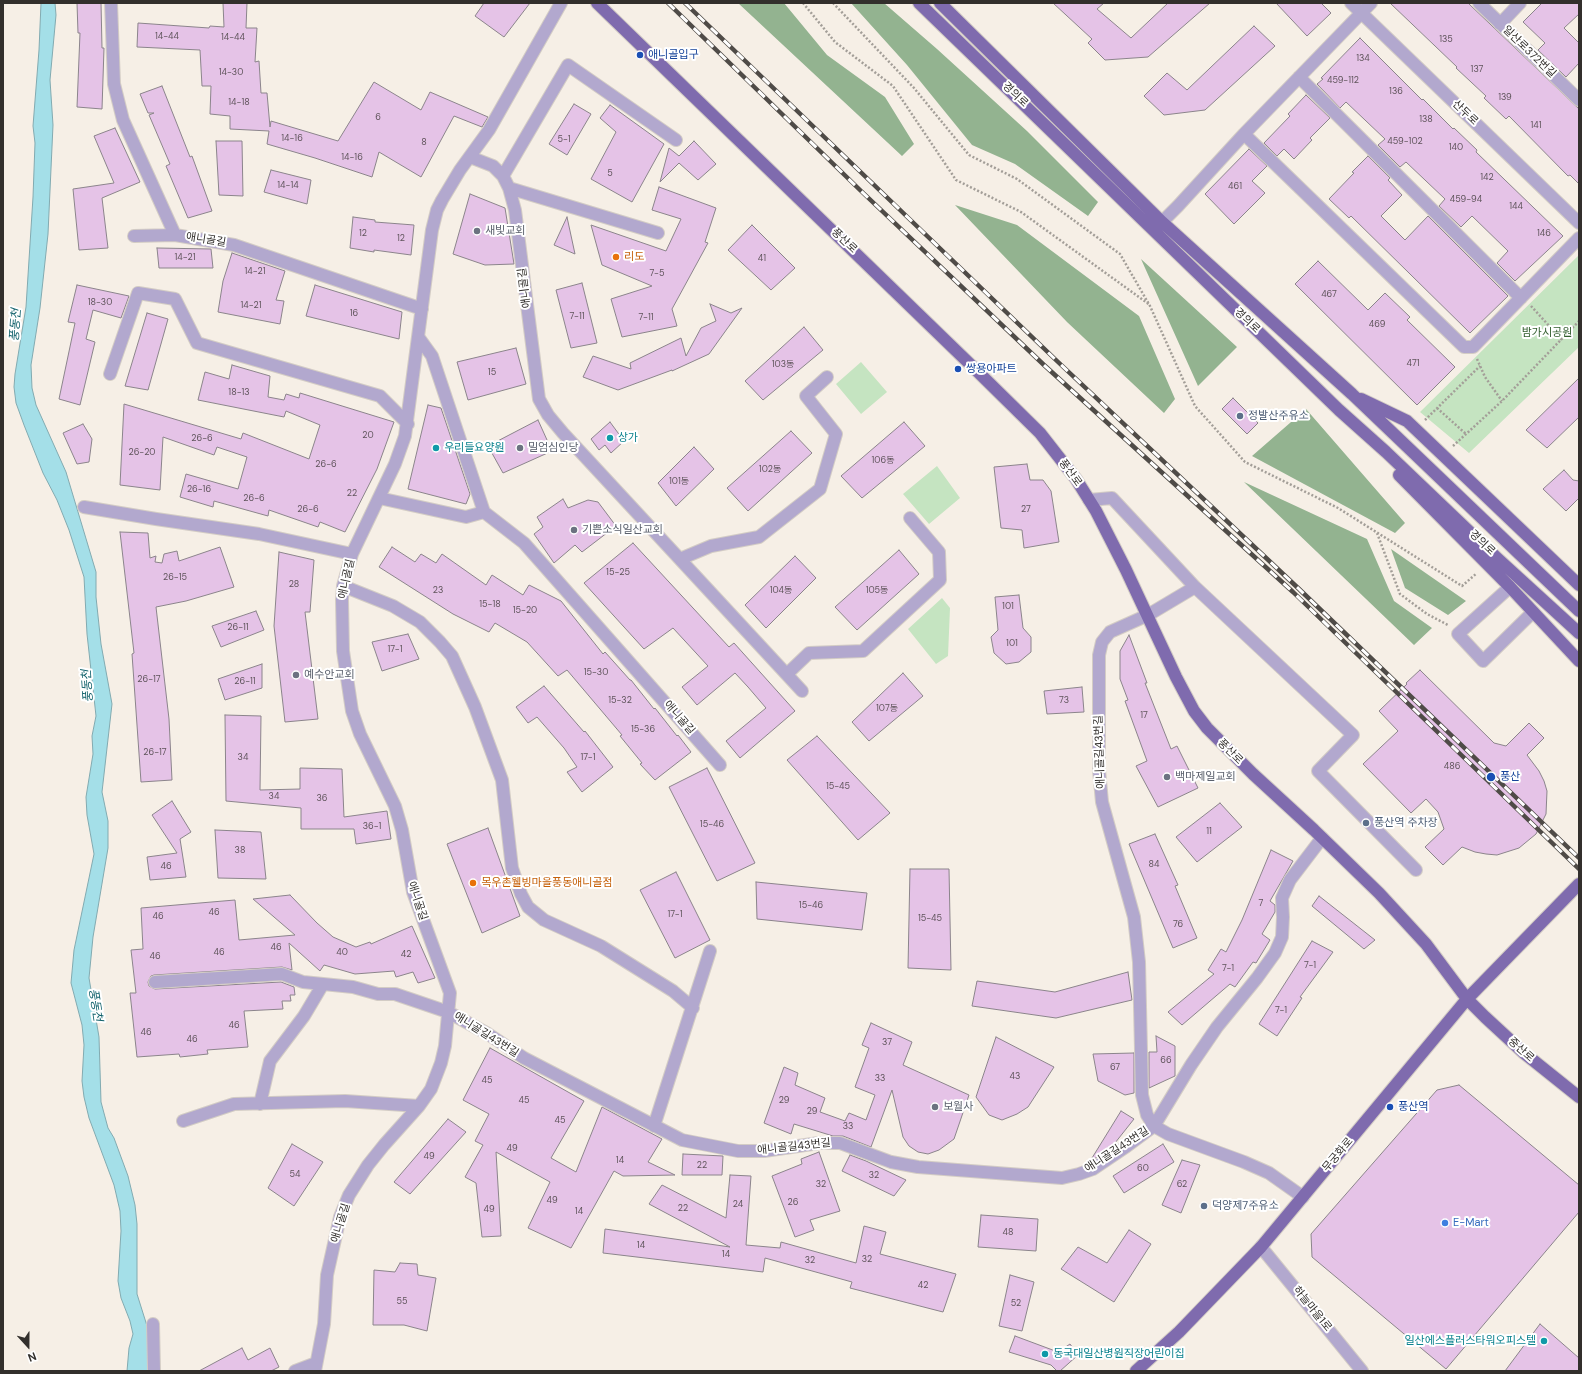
<!DOCTYPE html>
<meta charset="utf-8">
<style>
body{margin:0}
#map{position:relative;width:1582px;height:1374px;overflow:hidden;background:#f6efe6;font-family:"DM Sans",sans-serif}
canvas{display:block}
.frame{position:absolute;inset:0;border:4px solid #322f2c;pointer-events:none}
.north{position:absolute;left:8px;top:1326px;width:40px;height:40px;-webkit-text-stroke:3px #fff;paint-order:stroke;rotate:159deg;font-size:11px;font-weight:700;line-height:16px;text-align:center;color:#322f2c}
.north::after{content:'';display:block;margin:auto;width:14px;height:18px;background:#322f2c;clip-path:polygon(50% 0,100% 100%,50% 72%,0 100%)}
</style>
<div id="map">
<canvas width="1582" height="1374"></canvas>
<div class="frame"></div>
<div class="north">N</div>
</div>
<script>
const ctx = document.querySelector('canvas').getContext('2d');
ctx.lineJoin = 'round';
function fillPath(path, color) { ctx.fillStyle = color; ctx.fill(path, 'evenodd'); }
const toPath = rows => new Path2D(rows.map(r => 'M' + r).join(''));
function strokePath(path, color, width, dash) { ctx.strokeStyle = color; ctx.lineWidth = width; ctx.lineCap = dash ? 'butt' : 'round'; ctx.setLineDash(dash || []); ctx.stroke(path); }
function label(font, color, halo, rows, align = 'center') {
  ctx.font = font + ' "DM Sans","Noto Sans KR",sans-serif'; ctx.lineWidth = 4; ctx.setLineDash([]); ctx.textBaseline = 'middle'; ctx.strokeStyle = halo; ctx.fillStyle = color; for (const [text, x, y, turn = 0] of rows) {
    ctx.save(); ctx.translate(x, y); ctx.rotate((+turn || 0) * Math.PI / 180); ctx.textAlign = isNaN(turn) ? turn : align; if (halo) ctx.strokeText(text, 0, 0); ctx.fillText(text, 0, 0); ctx.restore();
  }
}
fillPath(toPath([
 [1579,255,1579,347,1469,453,1420,412],
 [861,362,887,392,861,414,836,384],
 [937,466,960,498,929,524,903,494],
 [942,598,950,608,948,656,936,664,908,629]
]), '#c5e4c1');
fillPath(toPath([
 [738,3,784,3,827,55,885,97,914,144,902,156],
 [851,3,884,3,937,49,1027,131,1098,202,1088,216,1015,164,972,145,907,65],
 [955,205,1017,225,1139,316,1175,399,1164,413,1067,322],
 [1141,259,1237,347,1198,386],
 [1306,409,1405,523,1395,533,1252,456],
 [1244,482,1367,539,1394,601,1432,628,1414,645],
 [1391,549,1466,601,1448,615,1405,588]
]), '#93b390');
const water = toPath([
 [41,3,55,3,56,15,50,80,53,125,48,234,40,308,31,365,32,388,36,405,66,472,96,572,96,597,101,644,112,704,102,792,108,821,108,848,93,937,89,978,99,1037,101,1102,108,1128,114,1138,128,1176,135,1205,137,1224,137,1294,148,1329,148,1371,127,1371,129,1348,133,1334,130,1321,121,1298,118,1281,121,1231,120,1211,114,1185,89,1118,84,1097,82,1081,84,1045,82,1025,71,983,74,950,94,854,87,815,86,797,93,754,92,736,96,716,87,634,84,577,69,530,57,500,43,473,24,425,16,403,14,387,15,374,26,307,33,197,35,143,33,126,39,50,41,3]
]);
fillPath(water, '#a4dfe8');
strokePath(water, '#82aab0', 1);
const building = toPath([
 [77,3,101,3,102,48,104,48,102,109,77,107,80,33,78,33,77,3],
 [223,3,247,3,246,28,257,28,255,62,259,61,261,93,267,93,270,127,271,121,338,141,374,82,421,110,430,92,488,117,482,127,454,116,421,177,379,152,372,177,315,158,267,144,269,131,230,129,230,116,210,114,211,86,202,86,200,50,137,47,138,23,209,28,210,26,224,27,223,3],
 [484,3,530,3,504,37,475,16,484,3],
 [1053,3,1104,3,1097,9,1131,38,1168,3,1210,3,1148,57,1105,60,1088,43,1092,39,1053,3],
 [1276,3,1321,3,1331,13,1307,36,1276,3],
 [1390,3,1468,3,1579,109,1579,184,1570,175,1568,176,1509,116,1506,119,1484,98,1486,96,1456,68,1457,67,1390,3],
 [1542,3,1579,3,1579,14,1564,28,1579,43,1579,63,1566,77,1538,50,1545,43,1523,22,1542,3],
 [1254,26,1275,46,1205,110,1164,115,1144,96,1167,73,1187,90,1254,26],
 [1360,38,1422,100,1423,99,1453,129,1454,128,1477,150,1476,152,1563,236,1515,281,1497,263,1508,251,1472,216,1461,227,1439,206,1445,199,1406,162,1400,167,1378,145,1385,139,1346,102,1340,108,1317,84,1323,79,1321,78,1360,38],
 [162,86,190,157,192,156,212,211,188,218,166,166,170,164,149,115,154,113,148,113,140,94,162,86],
 [1306,95,1330,118,1310,138,1312,140,1294,159,1284,149,1277,156,1264,143,1290,116,1288,114,1306,95],
 [574,104,591,114,567,155,549,144,574,104],
 [610,105,664,144,632,202,591,179,616,132,600,118,610,105],
 [115,128,140,182,102,198,108,248,79,250,73,189,114,183,94,136,115,128],
 [216,141,242,141,243,196,219,195,216,141],
 [694,141,716,164,698,180,679,163,660,182,669,148,679,156,694,141],
 [1249,149,1267,166,1252,181,1265,193,1234,224,1205,194,1249,149],
 [1368,156,1390,178,1388,180,1402,195,1381,216,1405,240,1428,216,1508,296,1470,333,1351,216,1349,218,1329,199,1354,173,1352,172,1368,156],
 [271,170,311,180,307,204,264,192,271,170],
 [659,187,716,208,705,242,708,243,672,309,677,326,622,337,611,299,652,286,602,265,591,225,666,251,681,219,652,210,659,187],
 [470,194,505,208,514,264,485,265,453,254,470,194],
 [353,217,375,220,375,222,414,225,411,255,374,250,374,252,350,248,353,217],
 [567,217,575,254,554,245,567,217],
 [752,225,795,268,771,290,728,250,752,225],
 [157,248,211,249,213,268,159,268,157,248],
 [232,253,285,271,276,300,284,301,280,324,218,312,223,281,232,253],
 [1318,261,1368,310,1385,293,1410,317,1407,320,1455,367,1417,405,1295,284,1318,261],
 [582,283,597,343,571,348,556,290,582,283],
 [77,285,129,296,121,318,93,310,86,339,95,342,80,405,59,399,75,323,68,322,77,285],
 [315,285,402,312,399,339,306,316,315,285],
 [710,304,731,313,742,308,709,354,672,371,672,370,618,390,583,377,593,356,631,369,630,363,681,338,686,356,701,328,716,321,710,304],
 [147,313,168,319,148,390,125,386,147,313],
 [804,327,823,350,763,400,745,381,804,327],
 [516,348,526,384,468,400,457,362,516,348],
 [232,365,270,376,268,397,284,400,286,394,299,398,300,393,394,422,377,469,345,532,320,522,318,527,269,510,268,516,214,501,213,507,180,497,186,474,238,489,247,457,217,447,214,455,163,437,160,490,120,485,124,404,241,439,243,433,309,459,320,425,286,411,284,417,198,400,205,372,229,379,232,365],
 [1579,378,1579,417,1547,448,1526,430,1579,378],
 [1233,398,1258,423,1247,434,1222,409,1233,398],
 [428,405,441,408,470,494,466,504,408,489,428,405],
 [538,420,552,451,503,473,488,446,538,420],
 [610,422,624,441,611,453,605,445,599,450,591,439,610,422],
 [904,422,925,446,862,498,841,476,904,422],
 [83,424,92,439,89,462,77,464,63,433,83,424],
 [791,431,812,453,748,511,727,488,791,431],
 [694,447,714,469,676,506,658,483,694,447],
 [1027,464,1030,480,1043,480,1051,491,1059,542,1024,548,1022,530,1001,528,994,467,1027,464],
 [1564,470,1573,480,1579,481,1579,498,1566,511,1543,489,1564,470],
 [563,499,568,508,588,500,598,502,616,526,582,552,575,545,554,563,534,534,543,527,537,517,563,499],
 [120,532,148,533,150,558,156,556,155,562,162,563,164,554,177,551,179,561,220,547,234,587,186,601,156,607,169,719,172,780,141,782,132,654,134,653,120,532],
 [633,543,729,647,734,643,795,711,740,758,726,741,766,708,748,687,735,673,697,705,682,687,708,666,673,628,644,649,584,583,633,543],
 [392,547,415,562,421,554,436,563,442,554,486,585,492,575,523,595,529,585,561,601,603,654,605,652,630,680,631,680,654,709,655,708,677,736,678,735,691,752,655,780,640,764,642,763,620,736,622,735,567,670,558,676,527,642,495,623,489,632,453,614,379,567,392,547],
 [899,550,919,574,857,630,835,607,899,550],
 [279,552,314,560,310,612,305,612,318,719,285,722,274,626,279,552],
 [795,556,816,578,766,628,745,605,795,556],
 [1019,595,1023,628,1031,637,1031,652,1019,662,1006,664,994,653,991,637,998,630,995,597,1019,595],
 [256,611,264,630,221,647,212,626,256,611],
 [408,634,419,659,382,671,372,642,408,634],
 [1129,635,1147,683,1145,683,1171,749,1177,746,1198,788,1158,807,1136,766,1147,761,1125,701,1128,700,1120,679,1120,651,1129,635],
 [262,664,262,688,225,700,218,679,262,664],
 [1420,670,1494,743,1506,746,1529,723,1544,738,1527,755,1539,771,1544,781,1547,791,1546,814,1536,834,1519,848,1497,855,1486,854,1475,852,1462,847,1443,865,1425,847,1444,829,1438,812,1426,799,1411,813,1363,764,1398,731,1379,711,1407,684,1406,683,1420,670],
 [903,673,923,696,869,741,852,722,903,673],
 [544,686,584,732,585,731,613,767,582,792,567,772,577,767,564,748,537,717,528,723,516,707,544,686],
 [1082,687,1084,712,1047,714,1044,691,1082,687],
 [225,715,261,716,260,790,300,789,300,768,342,769,344,817,387,811,391,839,356,844,354,829,301,829,301,808,226,801,225,715],
 [817,736,890,813,858,840,787,760,817,736],
 [707,768,755,863,717,881,669,787,707,768],
 [172,801,191,832,180,839,186,877,150,880,147,857,177,853,152,815,172,801],
 [1220,803,1242,827,1197,862,1176,837,1220,803],
 [488,828,520,916,482,933,447,844,488,828],
 [215,830,261,832,266,879,218,878,215,830],
 [1155,834,1178,885,1175,886,1197,938,1173,948,1129,844,1155,834],
 [1271,850,1293,861,1270,901,1275,905,1275,912,1262,934,1270,940,1256,963,1253,962,1235,987,1230,984,1182,1025,1168,1012,1214,974,1208,970,1221,949,1226,952,1242,920,1271,850],
 [910,869,949,869,951,970,908,968,910,869],
 [676,872,710,940,675,958,640,890,676,872],
 [756,882,867,893,862,930,757,919,756,882],
 [290,895,317,923,333,937,356,947,370,942,371,944,412,926,435,978,418,983,413,972,396,977,394,971,355,974,324,965,320,971,289,943,292,970,282,967,154,975,151,976,148,982,149,986,155,989,281,982,294,987,295,995,290,995,291,1001,282,1001,283,1009,244,1011,248,1047,207,1050,208,1054,180,1057,179,1054,137,1057,130,993,136,993,131,950,143,949,141,908,235,900,239,940,295,935,253,899,290,895],
 [1319,896,1375,940,1364,949,1312,906,1319,896],
 [1312,941,1333,952,1300,997,1302,998,1277,1036,1259,1024,1312,941],
 [1128,972,1132,1000,1056,1018,972,1006,977,981,1055,992,1128,972],
 [871,1023,912,1042,903,1065,969,1095,954,1139,939,1150,928,1154,918,1152,909,1146,903,1137,892,1090,871,1147,843,1136,833,1136,794,1124,791,1134,764,1123,784,1067,798,1073,795,1085,825,1098,820,1112,845,1121,849,1113,866,1120,875,1095,855,1087,869,1048,862,1045,871,1023],
 [1156,1036,1175,1046,1175,1076,1149,1088,1149,1052,1157,1052,1156,1036],
 [996,1037,1054,1067,1028,1107,1017,1114,1002,1120,989,1115,976,1097,996,1037],
 [490,1048,584,1101,551,1158,576,1172,602,1107,662,1139,648,1162,675,1175,623,1176,614,1171,571,1248,528,1228,550,1182,496,1152,501,1236,482,1237,476,1183,465,1177,483,1145,475,1141,489,1114,463,1100,490,1048],
 [1134,1053,1134,1093,1125,1095,1098,1081,1093,1054,1134,1053],
 [1459,1085,1579,1185,1579,1212,1446,1369,1312,1257,1311,1234,1437,1090,1459,1085],
 [1121,1111,1134,1119,1111,1148,1094,1159,1092,1158,1121,1111],
 [448,1119,466,1132,410,1194,394,1182,448,1119],
 [292,1144,323,1162,294,1206,268,1188,292,1144],
 [1163,1144,1174,1162,1124,1193,1113,1176,1163,1144],
 [819,1152,840,1211,810,1220,814,1230,795,1237,772,1176,802,1164,801,1159,819,1152],
 [683,1154,723,1156,722,1175,682,1175,683,1154],
 [850,1155,866,1161,906,1180,894,1196,842,1171,850,1155],
 [1182,1160,1200,1165,1181,1213,1162,1205,1182,1160],
 [730,1175,751,1176,746,1245,780,1248,781,1242,856,1263,864,1226,886,1232,880,1254,956,1274,943,1312,850,1288,852,1282,765,1258,763,1272,603,1253,605,1229,730,1247,649,1204,662,1185,726,1218,730,1175],
 [981,1215,1038,1219,1036,1251,978,1247,981,1215],
 [1129,1230,1151,1244,1114,1302,1061,1269,1078,1247,1107,1263,1129,1230],
 [400,1263,417,1264,418,1275,436,1278,427,1331,404,1325,373,1325,374,1270,395,1272,400,1263],
 [1010,1275,1034,1282,1022,1331,999,1326,1010,1275],
 [1540,1324,1579,1358,1579,1371,1505,1371,1540,1324],
 [1015,1336,1058,1352,1070,1344,1078,1355,1060,1371,1057,1371,1051,1365,1009,1352,1015,1336],
 [242,1348,248,1360,270,1348,279,1367,271,1371,199,1371,242,1348]
]);
fillPath(building, '#e5c3e7');
strokePath(building, '#8b848b', 1);
const minor = toPath([
 [111,3,114,84,123,120,175,235,234,245,422,309],
 [1351,3,1579,223],
 [1479,3,1579,100],
 [1500,24,1520,3],
 [1299,77,1521,298],
 [1244,134,1464,347,1473,347,1579,238],
 [470,157,493,166,503,176,509,188,515,210,539,399,548,415,563,433,802,691],
 [503,176,568,65,676,140],
 [509,188,658,233],
 [1162,222,1178,206,1244,134,1371,3],
 [134,236,175,235],
 [419,338,432,356,484,512,524,543,720,765],
 [110,374,138,293,175,299,197,343,380,396,408,424],
 [379,498,466,517,484,512],
 [1089,500,1112,498,1195,587],
 [84,507,156,519,259,534,352,554],
 [680,559,711,546,759,537,820,489,836,434,806,396,827,377],
 [343,586,393,606,420,622,440,642,452,656,475,707,502,780,512,868,521,894,528,907,544,920,601,946,673,991,693,1008],
 [1510,587,1458,634,1483,661,1533,612],
 [787,674,809,653,863,651,940,580,939,552,910,518],
 [155,982,282,974,303,982,353,987,378,994,395,994,448,1012,488,1034,524,1058,682,1140,738,1151,764,1151,819,1143,840,1143,891,1162,918,1167,1062,1178,1079,1174,1093,1169,1127,1146,1154,1126,1191,1065,1217,1027,1257,978,1275,953,1282,937,1283,917,1282,898,1290,880,1322,838],
 [260,1104,270,1061,304,1016,323,984],
 [183,1121,234,1104,345,1101,419,1106],
 [654,1126,710,951],
 [1303,1197,1269,1173,1244,1162,1168,1134,1154,1126,1147,1115,1142,1095,1139,962,1134,917,1102,802,1099,770,1099,655,1102,642,1110,632,1148,615,1195,587,1353,735,1318,771,1416,870],
 [1261,1247,1362,1371],
 [153,1324,154,1371],
 [295,1371,316,1363],
 [315,1371,324,1324,327,1275,340,1217,349,1195,368,1165,384,1145,419,1106,431,1089,441,1063,445,1046,450,993,413,892,402,830,395,806,360,734,352,711,343,651,342,600,343,586,352,554,395,464,405,436,432,230,437,210,442,200,460,170,489,130,561,3]
]);
const major = toPath([
 [597,3,974,368,1040,433,1076,479,1096,511,1126,570,1176,677,1194,711,1207,728,1253,774,1314,830,1379,893,1426,944,1467,999,1485,1017,1524,1053,1579,1097],
 [919,3,1339,410,1386,452,1497,558,1579,633],
 [940,3,1162,222,1352,394,1579,611],
 [1361,399,1407,421,1579,585],
 [1399,475,1510,587,1579,661],
 [1136,1371,1179,1332,1261,1247,1467,999,1579,884]
]);
strokePath(minor, '#d3ccc5', 14);
strokePath(major, '#d3ccc5', 14);
strokePath(toPath([
 [803,3,835,42,893,86,956,180,1021,212,1150,305],
 [833,3,914,88,969,155,1017,179,1120,254,1150,306,1195,406,1245,462,1338,508,1462,586,1477,573],
 [1531,306,1562,340],
 [1477,359,1485,377,1502,401],
 [1437,408,1466,434],
 [1425,420,1480,366],
 [1453,446,1502,401,1579,321],
 [1377,533,1400,594,1427,614,1448,625]
]), '#a39e98', 2.5, [2, 2]);
strokePath(minor, '#b2a8ce', 12);
strokePath(major, '#7f6bae', 12);
const rail = toPath([
 [668,3,860,190,1044,365,1293,592,1579,869],
 [685,3,1057,361,1298,588,1579,858]
]);
strokePath(rail, '#4f4b47', 4.5);
strokePath(rail, '#fff', 3, [9]);
for (const [x, y, r, color] of [
 [640,55,4,"#1a4fb4"],
 [477,231,4,"#6b7280"],
 [616,257,4,"#e8710a"],
 [958,369,4,"#1a4fb4"],
 [1240,416,4,"#5c6f8a"],
 [610,438,4,"#0f9aa8"],
 [436,448,4,"#0f9aa8"],
 [520,448,4,"#6b7280"],
 [574,530,4,"#6b7280"],
 [296,675,4,"#6b7280"],
 [1167,777,4,"#6b7280"],
 [1491,777,5,"#1a4fb4"],
 [1366,823,4,"#5c6f8a"],
 [473,883,4,"#e8710a"],
 [935,1107,4,"#6b7280"],
 [1390,1107,4,"#1a4fb4"],
 [1204,1206,4,"#5c6f8a"],
 [1445,1223,4,"#3f7fe0"],
 [1544,1341,4,"#0f9aa8"],
 [1045,1354,4,"#0f9aa8"]
]) { const dot = new Path2D(); dot.arc(x, y, r, 0, 2 * Math.PI); ctx.fillStyle = color; ctx.fill(dot); strokePath(dot, '#fff', 1.5); }
label('9px', '#5f545b', null, [
 ["14-44",167,37],
 ["14-44",233,38],
 ["135",1446,40],
 ["134",1363,59],
 ["137",1477,70],
 ["14-30",231,73],
 ["459-112",1343,81],
 ["136",1396,92],
 ["139",1505,98],
 ["14-18",239,103],
 ["6",378,118],
 ["138",1426,120],
 ["141",1536,126],
 ["14-16",292,139],
 ["5-1",564,140],
 ["459-102",1405,142],
 ["8",424,143],
 ["140",1456,148],
 ["14-16",352,158],
 ["5",610,174],
 ["142",1487,178],
 ["14-14",288,186],
 ["461",1235,187],
 ["459-94",1466,200],
 ["144",1516,207],
 ["12",363,234],
 ["146",1544,234],
 ["12",401,239],
 ["14-21",185,258],
 ["41",762,259],
 ["14-21",255,272],
 ["7-5",657,274],
 ["467",1329,295],
 ["18-30",100,303],
 ["14-21",251,306],
 ["16",354,314],
 ["7-11",577,317],
 ["7-11",646,318],
 ["469",1377,325],
 ["471",1413,364],
 ["103동",783,365],
 ["15",492,373],
 ["18-13",239,393],
 ["20",368,436],
 ["26-6",202,439],
 ["26-20",142,453],
 ["106동",883,461],
 ["26-6",326,465],
 ["102동",770,470],
 ["101동",679,482],
 ["26-16",199,490],
 ["22",352,494],
 ["26-6",254,499],
 ["26-6",308,510],
 ["27",1026,510],
 ["15-25",618,573],
 ["26-15",175,578],
 ["28",294,585],
 ["23",438,591],
 ["104동",781,591],
 ["105동",877,591],
 ["15-18",490,605],
 ["101",1008,607],
 ["15-20",525,611],
 ["26-11",238,628],
 ["101",1012,644],
 ["17-1",395,650],
 ["15-30",596,673],
 ["26-17",149,680],
 ["26-11",245,682],
 ["15-32",620,701],
 ["73",1064,701],
 ["107동",887,709],
 ["17",1144,716],
 ["15-36",643,730],
 ["26-17",155,753],
 ["34",243,758],
 ["17-1",588,758],
 ["486",1452,767],
 ["15-45",838,787],
 ["34",274,797],
 ["36",322,799],
 ["15-46",712,825],
 ["36-1",372,827],
 ["11",1209,832],
 ["38",240,851],
 ["84",1154,865],
 ["46",166,867],
 ["7",1261,904],
 ["15-46",811,906],
 ["46",214,913],
 ["17-1",675,915],
 ["46",158,917],
 ["15-45",930,919],
 ["76",1178,925],
 ["46",276,948],
 ["46",219,953],
 ["40",342,953],
 ["42",406,955],
 ["46",155,957],
 ["7-1",1310,966],
 ["7-1",1228,969],
 ["7-1",1281,1011],
 ["46",234,1026],
 ["46",146,1033],
 ["46",192,1040],
 ["37",887,1043],
 ["66",1166,1061],
 ["67",1115,1068],
 ["43",1015,1077],
 ["33",880,1079],
 ["45",487,1081],
 ["45",524,1101],
 ["29",784,1101],
 ["29",812,1112],
 ["45",560,1121],
 ["33",848,1127],
 ["49",512,1149],
 ["49",429,1157],
 ["14",620,1161],
 ["22",702,1166],
 ["60",1143,1169],
 ["54",295,1175],
 ["32",874,1176],
 ["32",821,1185],
 ["62",1182,1185],
 ["49",552,1201],
 ["26",793,1203],
 ["24",738,1205],
 ["22",683,1209],
 ["49",489,1210],
 ["14",579,1212],
 ["48",1008,1233],
 ["14",641,1246],
 ["14",726,1255],
 ["32",867,1260],
 ["32",810,1261],
 ["42",923,1286],
 ["55",402,1302],
 ["52",1016,1304]
]);
label('11px', '#322f2c', '#fff', [
 ["일산로372번길",1529,52,44],
 ["경의로",1015,95,44],
 ["산두로",1465,113,44],
 ["애니골길",206,240,9],
 ["풍산로",844,241,44],
 ["애니골길",525,288,-97],
 ["경의로",1247,321,44],
 ["풍산로",1070,473,54],
 ["경의로",1482,543,44],
 ["애니골길",347,579,-78],
 ["애니골길",679,718,49],
 ["애니골길43번길",1100,752,-92],
 ["풍산로",1230,752,45],
 ["애니골길",417,901,72],
 ["애니골길43번길",486,1035,32],
 ["중산로",1521,1050,42],
 ["애니골길43번길",794,1147,-6],
 ["애니골길43번길",1117,1150,-33],
 ["무궁화로",1338,1155,-50],
 ["애니골길",341,1223,-73],
 ["하늘마을1로",1312,1309,51]
]);
label('11px', '#164399', '#fff', [
 ["애니골입구",648,55],
 ["쌍용아파트",966,369],
 ["풍산",1500,777],
 ["풍산역",1398,1107]
], 'left');
label('11px', '#5b616d', '#fff', [
 ["새빛교회",485,231],
 ["밀엄심인당",528,448],
 ["기쁜소식일산교회",582,530],
 ["예수안교회",304,675],
 ["백마제일교회",1175,777],
 ["보월사",943,1107]
], 'left');
label('11px', '#c56008', '#fff', [
 ["리도",624,257],
 ["목우촌웰빙마을풍동애니골점",481,883]
], 'left');
label('11px', '#315d2d', '#fff', [
 ["밤가시공원",1547,333]
]);
label('11px', '#4e5e75', '#fff', [
 ["정발산주유소",1248,416],
 ["풍산역 주차장",1374,823],
 ["덕양제7주유소",1212,1206]
], 'left');
label('11px', '#0d838f', '#fff', [
 ["상가",618,438],
 ["우리들요양원",444,448],
 ["일산에스플러스타워오피스텔",1536,1341,"right"],
 ["동국대일산병원직장어린이집",1053,1354]
], 'left');
label('11px', '#366cbe', '#fff', [
 ["E-Mart",1453,1223]
], 'left');
label('italic 12px', '#0f606a', '#fff', [
 ["풍동천",16,325,-86],
 ["풍동천",88,686,-94],
 ["풍동천",95,1005,81]
]);
</script>
